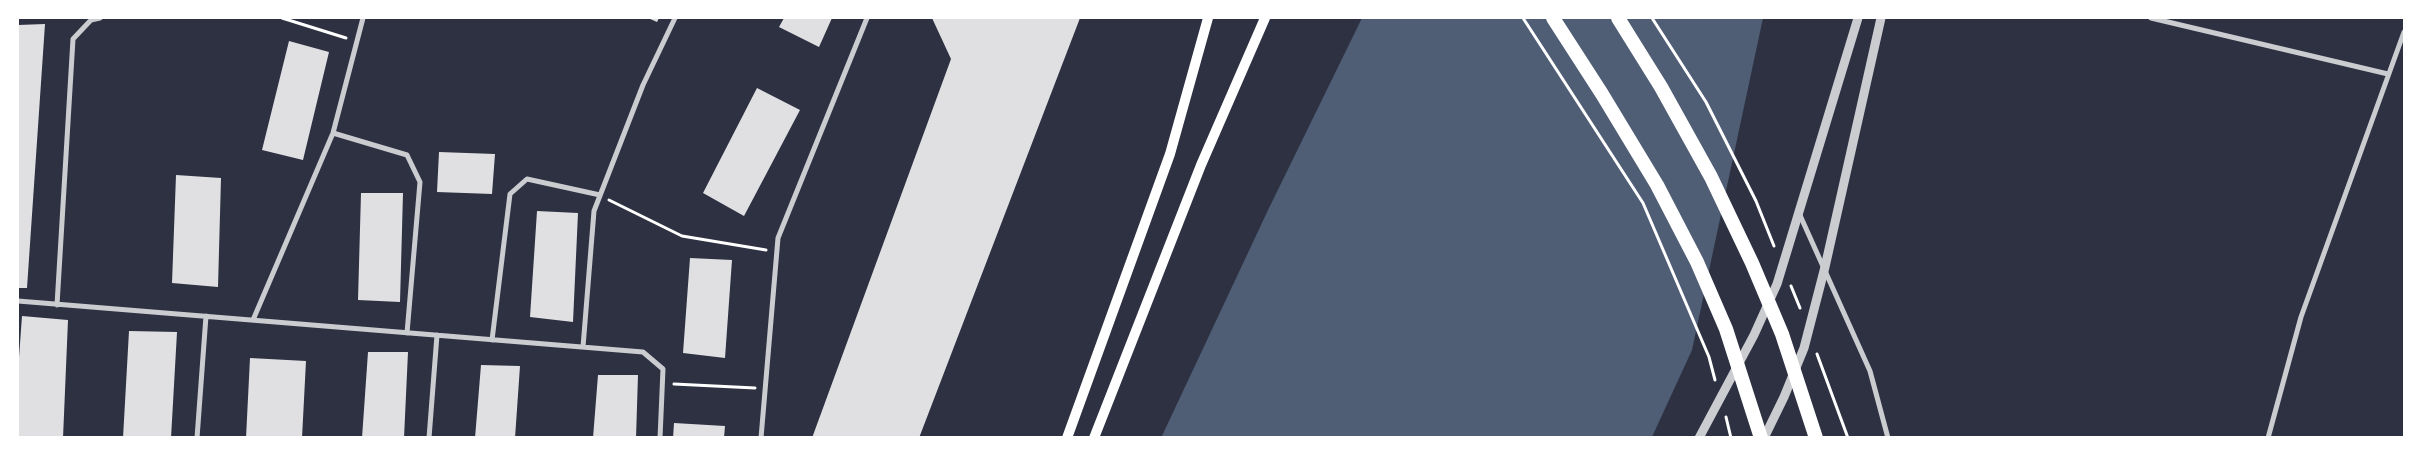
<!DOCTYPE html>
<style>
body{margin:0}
#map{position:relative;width:2422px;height:455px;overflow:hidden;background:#2d3142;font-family:"Titillium Web",sans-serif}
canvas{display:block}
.frame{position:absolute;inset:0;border:19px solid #fff;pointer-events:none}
</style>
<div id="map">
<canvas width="2422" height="455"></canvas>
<div class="frame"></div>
</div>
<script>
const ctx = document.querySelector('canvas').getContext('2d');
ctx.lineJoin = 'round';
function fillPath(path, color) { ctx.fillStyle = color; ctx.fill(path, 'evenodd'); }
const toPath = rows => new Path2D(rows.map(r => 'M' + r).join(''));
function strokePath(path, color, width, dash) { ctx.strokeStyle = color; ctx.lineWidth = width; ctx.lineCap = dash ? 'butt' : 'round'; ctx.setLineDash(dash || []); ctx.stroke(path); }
fillPath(toPath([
 [1362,18,1763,18,1692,350,1652,437,1161,438,1269,208]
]), '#4f5d75');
fillPath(toPath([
 [648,18,659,18,657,22],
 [784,18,832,18,819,47,779,27],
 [932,18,1080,18,919,438,812,438,951,59],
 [45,24,27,288,18,288,18,25],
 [289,41,329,52,303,160,262,150],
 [757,88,800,110,744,216,703,193],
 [439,152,495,154,492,194,437,192],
 [176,175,221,178,218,287,172,283],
 [361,193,403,193,400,302,358,300],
 [537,211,578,213,573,322,530,317],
 [690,258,732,260,725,358,683,353],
 [22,316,68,320,63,438,18,438,18,371],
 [129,331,177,332,171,438,123,438],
 [368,352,408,352,404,438,362,438],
 [250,358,306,361,302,438,246,438],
 [481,365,520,366,515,438,475,438],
 [598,375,638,375,636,438,593,438],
 [674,423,725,426,724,438,673,438]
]), '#e0e0e3');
strokePath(toPath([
 [282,18,346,38],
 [1523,18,1643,203,1709,357,1715,380],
 [1652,18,1706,102,1756,201,1774,246],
 [609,200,682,236,766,250],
 [1791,286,1800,308],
 [1817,354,1848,438],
 [674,384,755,388],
 [1726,417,1731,438]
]), '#fff', 3);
strokePath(toPath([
 [2151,18,2388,74],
 [333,133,407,155,420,182,407,333],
 [1799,213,1870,371,1888,438],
 [18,301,643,352,663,369,660,438],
 [57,305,73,39,91,20,100,18],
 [253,320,333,133,363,18],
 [492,340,510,194,527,179,600,195],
 [583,347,594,211,643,85,675,18],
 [197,438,206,316],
 [429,438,437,335],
 [761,438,778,238,867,18],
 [2268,438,2301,317,2404,32]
]), '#caccd0', 5);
strokePath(toPath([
 [1699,438,1754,335,1777,284,1858,18],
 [1764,438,1784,397,1804,348,1825,267,1881,18]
]), '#caccd0', 9);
strokePath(toPath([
 [1067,438,1170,154,1208,18],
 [1094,438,1201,165,1265,18]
]), '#fff', 10);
strokePath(toPath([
 [1553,18,1602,94,1657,185,1697,262,1726,329,1761,438],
 [1618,18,1661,87,1711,177,1752,263,1782,334,1816,438]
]), '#fff', 14);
</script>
